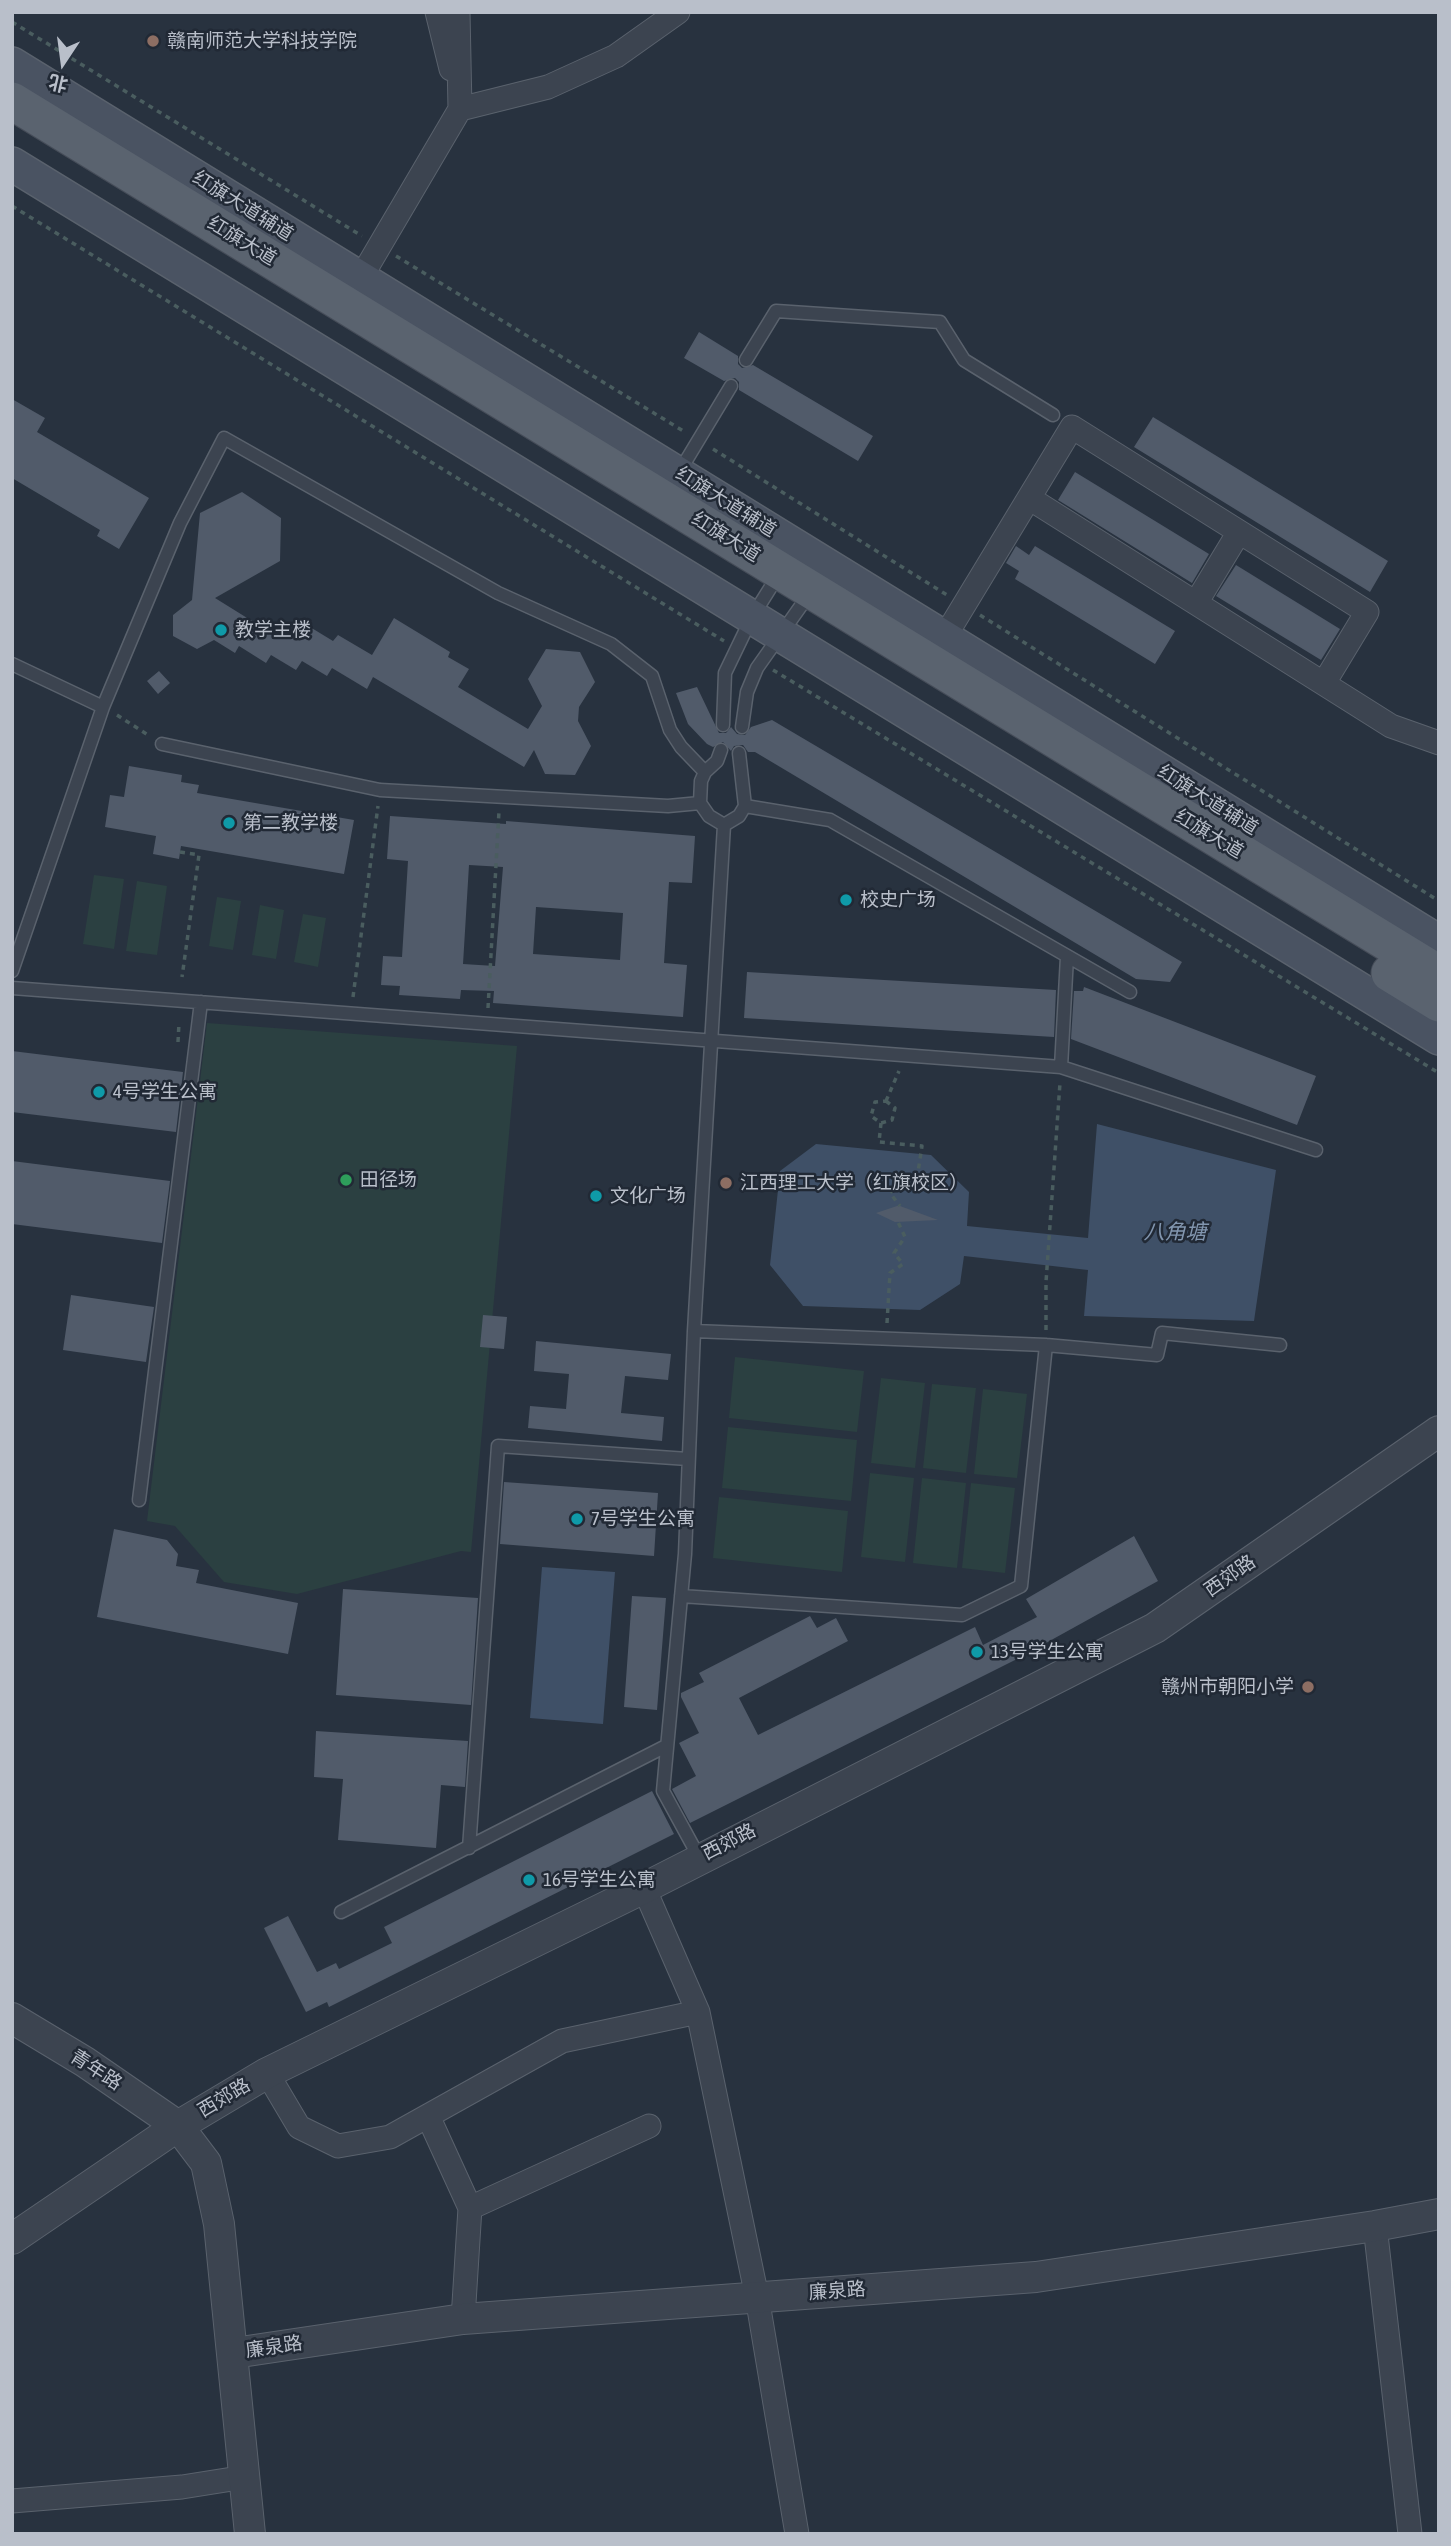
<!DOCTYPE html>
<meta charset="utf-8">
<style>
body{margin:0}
#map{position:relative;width:1451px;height:2546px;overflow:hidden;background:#28323f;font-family:"Asap Condensed","Noto Sans SC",sans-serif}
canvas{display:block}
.frame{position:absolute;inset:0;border:14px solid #b9bfca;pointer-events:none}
.north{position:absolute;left:28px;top:28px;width:70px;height:70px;-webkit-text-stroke:5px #212935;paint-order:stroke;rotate:193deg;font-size:19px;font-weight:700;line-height:28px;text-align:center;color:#b9bfca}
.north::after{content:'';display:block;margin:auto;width:24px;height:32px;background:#b9bfca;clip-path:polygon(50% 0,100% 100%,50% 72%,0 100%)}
</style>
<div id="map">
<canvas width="1451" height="2546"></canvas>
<div class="frame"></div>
<div class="north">北</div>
</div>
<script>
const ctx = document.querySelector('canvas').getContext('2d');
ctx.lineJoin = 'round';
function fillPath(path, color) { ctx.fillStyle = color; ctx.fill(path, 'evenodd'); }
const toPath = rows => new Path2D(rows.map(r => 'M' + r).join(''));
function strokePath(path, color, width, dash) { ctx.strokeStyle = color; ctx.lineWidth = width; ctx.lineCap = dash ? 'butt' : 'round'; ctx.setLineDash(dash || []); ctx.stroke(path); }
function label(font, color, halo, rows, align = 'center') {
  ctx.font = font + ' "Asap Condensed","Noto Sans SC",sans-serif'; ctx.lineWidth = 5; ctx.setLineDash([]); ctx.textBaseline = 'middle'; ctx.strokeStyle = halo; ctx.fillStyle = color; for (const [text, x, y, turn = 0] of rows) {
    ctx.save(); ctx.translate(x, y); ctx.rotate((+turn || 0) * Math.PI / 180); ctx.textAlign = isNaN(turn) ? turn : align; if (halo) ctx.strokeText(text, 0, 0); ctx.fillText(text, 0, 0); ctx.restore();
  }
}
fillPath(toPath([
 [94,875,124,879,114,949,83,944],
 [137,881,167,886,157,955,126,951],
 [217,897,241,901,233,950,209,946],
 [260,905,284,910,276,959,252,955],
 [303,914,326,918,318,967,294,962],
 [207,1023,517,1046,471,1552,461,1551,297,1594,224,1582,175,1526,147,1521],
 [735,1357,864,1371,857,1432,729,1418],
 [881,1378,925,1383,915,1468,871,1463],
 [932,1384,976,1388,966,1473,923,1468],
 [983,1389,1027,1394,1017,1478,974,1474],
 [728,1427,857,1440,851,1501,722,1488],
 [870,1473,914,1478,905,1562,861,1557],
 [922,1478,966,1483,957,1568,913,1563],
 [971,1483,1015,1488,1005,1573,962,1568],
 [719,1497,848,1511,842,1572,713,1558]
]), '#2b4041');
fillPath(toPath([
 [1097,1124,1276,1170,1254,1321,1084,1316,1088,1270,964,1256,960,1284,920,1310,803,1306,770,1265,780,1171,816,1144,931,1155,969,1192,967,1226,1088,1238],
 [542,1567,615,1572,603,1724,530,1718]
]), '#3f5067');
fillPath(toPath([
 [699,332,738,356,738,364,742,368,753,365,873,436,858,461,739,390,739,382,735,378,724,381,684,358],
 [12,399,45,418,37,432,149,498,119,549,97,536,100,530,12,478],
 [1153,417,1388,561,1370,592,1134,447],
 [1075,472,1209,554,1192,583,1058,500],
 [242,492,281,518,280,561,215,598,273,634,279,623,304,637,310,627,333,641,338,635,372,655,394,618,450,652,448,657,469,669,458,687,528,729,542,706,528,679,546,649,580,652,595,682,579,707,578,721,591,746,575,775,545,774,534,750,524,767,373,677,367,689,332,668,327,676,302,661,296,670,271,655,266,663,239,646,235,653,214,640,197,649,173,636,173,615,192,600,200,513],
 [1016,546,1029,555,1035,546,1175,631,1155,664,1015,579,1019,571,1006,563],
 [1236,565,1340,629,1321,660,1216,596],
 [159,671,170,683,158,694,147,681],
 [697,687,719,733,726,733,731,727,737,734,745,735,751,727,772,720,1182,962,1170,982,1136,979,755,752,748,752,743,745,734,746,731,751,723,742,713,747,707,744,688,724,676,693],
 [129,766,182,775,181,782,199,785,197,793,354,820,344,874,181,846,179,859,153,854,156,836,105,827,110,795,124,797],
 [390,816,506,824,506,821,695,836,692,883,669,882,664,963,687,965,683,1017,493,1003,494,991,461,990,460,999,399,995,400,986,381,985,383,956,402,957,408,861,387,859],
 [469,865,503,867,495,966,463,964],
 [536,907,623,913,620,960,533,954],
 [747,972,1056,990,1054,1037,744,1018],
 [1084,987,1316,1076,1297,1125,1071,1039,1074,991,1083,991],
 [12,1051,183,1072,176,1132,12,1112],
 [12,1161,170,1181,162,1243,12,1224],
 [897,1206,900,1206,938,1220,895,1222,876,1213],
 [71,1295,154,1307,146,1362,63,1350],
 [483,1315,507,1317,504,1349,480,1347],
 [536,1341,671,1354,668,1380,625,1376,621,1413,664,1417,662,1441,528,1428,530,1406,566,1409,569,1374,534,1371],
 [504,1482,658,1493,654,1556,500,1544],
 [114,1529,167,1540,178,1554,176,1566,199,1570,196,1583,298,1603,288,1654,97,1617],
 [1134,1536,1158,1581,1017,1659,690,1823,672,1789,696,1776,679,1743,699,1733,681,1697,681,1693,704,1682,699,1673,810,1616,817,1628,836,1618,848,1641,739,1698,758,1735,975,1627,983,1645,1037,1617,1026,1599],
 [343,1589,478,1598,471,1705,336,1695],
 [632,1596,666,1598,657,1710,624,1707],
 [316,1731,468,1741,465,1787,441,1785,436,1848,338,1840,343,1779,314,1777],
 [652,1791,674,1834,329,2007,327,2002,306,2012,264,1928,288,1916,317,1972,336,1963,339,1969,392,1943,384,1927]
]), '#515b6a');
const service = toPath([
 [746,360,776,311,940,322,964,360,1053,415],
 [678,474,731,386],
 [12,664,103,707],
 [723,725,725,673,752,617,779,574],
 [742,727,747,692,757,668,810,593],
 [162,744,380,790,668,806,700,803],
 [721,750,717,761,705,772,701,781,700,803,709,816,724,825],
 [745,806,830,820,1130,992],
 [724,825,739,816,745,806,739,753],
 [12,971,103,707,180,523,224,438,498,593,611,644,652,676,670,730,681,747,705,772],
 [12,988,1061,1067,1316,1150],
 [1061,1067,1067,957],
 [694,1331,1046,1345,1157,1355,1162,1333,1280,1345],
 [139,1500,201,1002],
 [681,1596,962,1615,1021,1586,1046,1345],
 [469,1848,498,1446,688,1459],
 [699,1857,663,1791,685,1554,694,1331,724,825],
 [341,1912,666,1746]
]);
const minor = toPath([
 [437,12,451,69],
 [460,109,548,87,616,56,678,12],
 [353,291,460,109,458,12],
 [1029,498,1391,726,1439,743],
 [1196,603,1239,532],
 [938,648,1072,427,1367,612,1324,683],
 [644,1888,698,2012,757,2297,797,2534],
 [267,2073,299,2127,338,2146,390,2137,562,2041,698,2012],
 [428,2116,470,2208,463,2319],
 [470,2208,649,2126],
 [1375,2226,1410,2534],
 [12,2501,182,2487,245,2477]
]);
const tertiary = toPath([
 [12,2018,85,2062,178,2126,206,2163,219,2224,250,2534],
 [12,2239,178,2126,267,2073,644,1888,1155,1628,1439,1431],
 [234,2353,463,2319,1036,2277,1375,2226,1439,2214]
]);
const secondary = toPath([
 [12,64,1439,942],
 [12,164,1439,1038]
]);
const primary = toPath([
 [12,101,1439,974],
 [1390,973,1439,1003]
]);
strokePath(service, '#5a626d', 15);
strokePath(minor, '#5a626d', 25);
strokePath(tertiary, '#5a626d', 32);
strokePath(secondary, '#5a626d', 36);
strokePath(primary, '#464d59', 39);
strokePath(toPath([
 [12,22,362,236],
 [12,206,724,641],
 [396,256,685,432],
 [713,449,947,595],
 [980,615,1439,901],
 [773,670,1439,1073],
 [117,715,148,735],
 [180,852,199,855,182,977],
 [353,997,378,806],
 [488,1008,499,811],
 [178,1042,179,1023],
 [886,1101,895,1108,892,1120,881,1123,871,1116,875,1102,886,1101],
 [886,1101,899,1071],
 [881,1123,879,1142,922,1146,918,1172,908,1182,898,1183,890,1193,900,1206],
 [887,1323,890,1273,903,1264,894,1253,905,1237,898,1222],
 [1046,1330,1046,1282,1060,1083]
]), '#4a5d5f', 3.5, [5, 5]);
strokePath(service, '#3c4450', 12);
strokePath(minor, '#3c4450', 23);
strokePath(tertiary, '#3c4450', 30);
strokePath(secondary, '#4a5362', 33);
strokePath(primary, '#5a636f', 37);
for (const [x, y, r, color] of [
 [153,41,7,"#8d6e63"],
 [221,630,7,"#0f9aa8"],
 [229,823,7,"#0f9aa8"],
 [846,900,7,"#0f9aa8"],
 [99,1092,7,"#0f9aa8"],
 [346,1180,7,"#2e9e5b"],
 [726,1183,7,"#8d6e63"],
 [596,1196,7,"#0f9aa8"],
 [577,1519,7,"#0f9aa8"],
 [977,1652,7,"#0f9aa8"],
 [1308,1687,7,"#8d6e63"],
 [529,1880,7,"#0f9aa8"]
]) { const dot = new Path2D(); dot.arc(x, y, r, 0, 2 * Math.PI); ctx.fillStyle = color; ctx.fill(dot); strokePath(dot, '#212935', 2.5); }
label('19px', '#b9bfca', '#212935', [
 ["赣南师范大学科技学院",167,41],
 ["教学主楼",235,630],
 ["第二教学楼",243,823],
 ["校史广场",860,900],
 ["4号学生公寓",113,1092],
 ["田径场",360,1180],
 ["江西理工大学（红旗校区）",740,1183],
 ["文化广场",610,1196],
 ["7号学生公寓",591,1519],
 ["13号学生公寓",991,1652],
 ["赣州市朝阳小学",1294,1687,"right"],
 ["16号学生公寓",543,1880]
], 'left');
label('19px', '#b9bfca', '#212935', [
 ["红旗大道辅道",243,206,32],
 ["红旗大道",242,241,31],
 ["红旗大道辅道",726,502,32],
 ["红旗大道",726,537,32],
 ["红旗大道辅道",1208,800,32],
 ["红旗大道",1209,834,31],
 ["西郊路",1230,1576,-35],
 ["西郊路",729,1842,-27],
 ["青年路",96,2070,33],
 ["西郊路",224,2098,-31],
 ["廉泉路",837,2291,-4],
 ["廉泉路",274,2347,-8]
]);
label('italic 21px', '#8296af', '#212935', [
 ["八角塘",1175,1232]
]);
</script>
